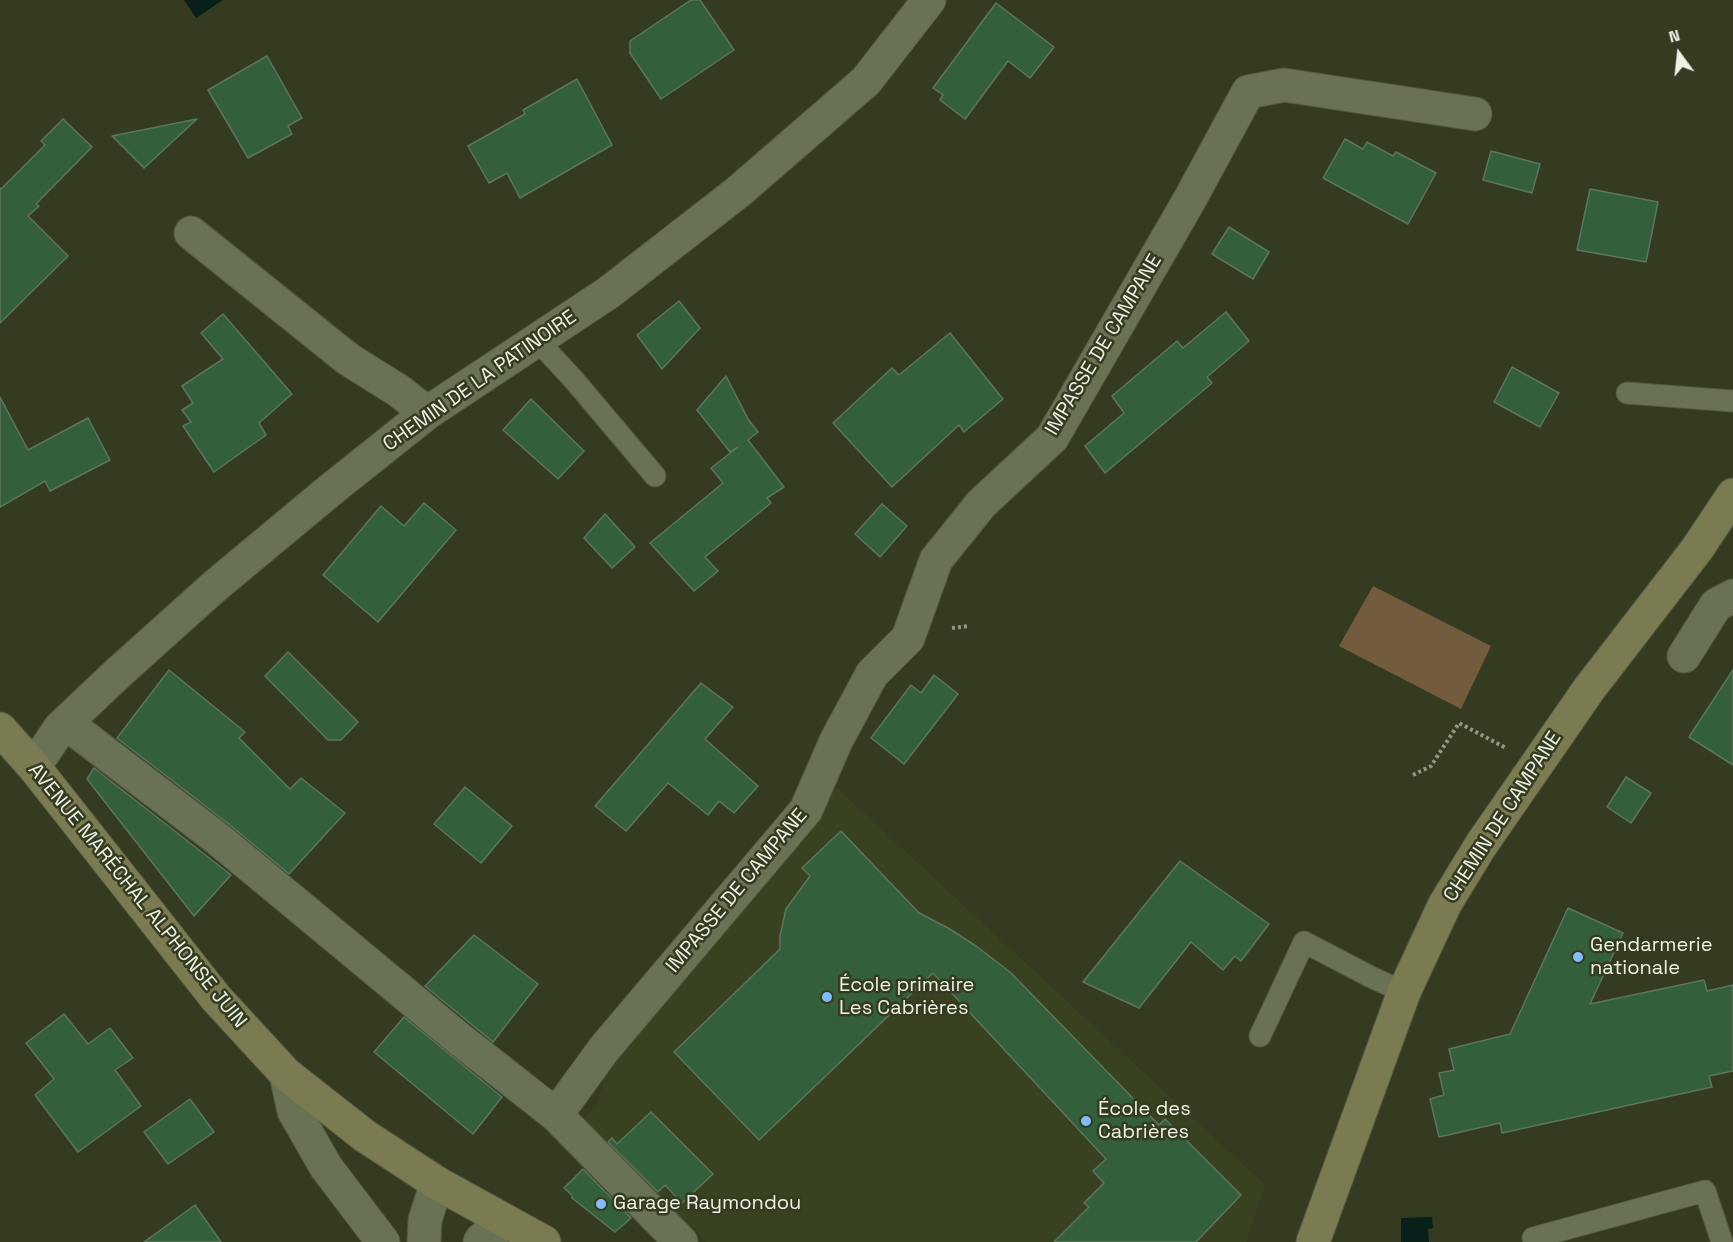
<!DOCTYPE html>
<meta charset="utf-8">
<style>
body{margin:0}
#map{position:relative;width:1733px;height:1242px;overflow:hidden;background:#343b21;font-family:"Space Grotesk",sans-serif}
canvas{display:block}
.north{position:absolute;left:1649px;top:24px;width:60px;height:60px;-webkit-text-stroke:4px #343b21;paint-order:stroke;rotate:345deg;font-size:16px;font-weight:700;line-height:24px;text-align:center;color:#edf3e3}
.north::after{content:'';display:block;margin:auto;width:21px;height:27px;background:#edf3e3;clip-path:polygon(50% 0,100% 100%,50% 72%,0 100%)}
</style>
<div id="map">
<canvas width="1733" height="1242"></canvas>
<div class="north">N</div>
</div>
<script>
const ctx = document.querySelector('canvas').getContext('2d');
ctx.lineJoin = 'round';
function fillPath(path, color) { ctx.fillStyle = color; ctx.fill(path, 'evenodd'); }
const toPath = rows => new Path2D(rows.map(r => 'M' + r).join(''));
function strokePath(path, color, width, dash) { ctx.strokeStyle = color; ctx.lineWidth = width; ctx.lineCap = dash ? 'butt' : 'round'; ctx.setLineDash(dash || []); ctx.stroke(path); }
function label(font, color, halo, rows, align = 'center') {
  ctx.font = font + ' "Space Grotesk",sans-serif'; ctx.lineWidth = 5; ctx.setLineDash([]); ctx.textBaseline = 'middle'; ctx.strokeStyle = halo; ctx.fillStyle = color; for (const [text, x, y, turn = 0] of rows) {
    ctx.save(); ctx.translate(x, y); ctx.rotate((+turn || 0) * Math.PI / 180); ctx.textAlign = isNaN(turn) ? turn : align; if (halo) ctx.strokeText(text, 0, 0); ctx.fillText(text, 0, 0); ctx.restore();
  }
}
fillPath(toPath([
 [837,788,1265,1185,1246,1242,705,1242,693,1226,681,1224,583,1120,597,1104,611,1055]
]), '#394220');
fillPath(toPath([
 [1373,586,1491,646,1461,709,1339,646]
]), '#735b3e');
fillPath(toPath([
 [184,0,223,0,196,18],
 [1432,1217,1433,1228,1428,1229,1429,1242,1401,1242,1401,1218]
]), '#091f19');
const building = toPath([
 [691,0,700,0,734,50,661,99,630,53,630,41,691,0],
 [996,3,1054,47,1030,78,1008,61,965,119,940,100,943,95,933,88,996,3],
 [267,56,302,118,288,126,292,134,248,158,208,90,267,56],
 [577,79,612,145,520,198,507,173,489,183,468,146,525,114,523,110,577,79],
 [63,119,92,147,36,204,39,206,28,216,68,256,0,323,0,188,1,189,45,145,41,141,63,119],
 [197,119,144,168,112,136,197,119],
 [1345,139,1363,149,1367,142,1393,156,1396,152,1436,173,1408,224,1323,178,1345,139],
 [1491,151,1540,164,1532,193,1483,180,1491,151],
 [1590,189,1658,202,1646,262,1577,250,1590,189],
 [1229,227,1269,252,1253,279,1212,254,1229,227],
 [679,301,700,328,662,369,637,335,679,301],
 [1226,312,1249,341,1207,377,1212,383,1105,473,1085,446,1124,413,1112,396,1177,341,1183,348,1226,312],
 [223,314,292,394,259,423,266,435,214,472,183,426,191,422,182,410,193,403,182,386,223,359,201,333,223,314],
 [950,333,1003,399,964,432,959,425,892,487,833,423,892,368,899,375,950,333],
 [1512,367,1559,393,1540,427,1494,402,1512,367],
 [726,376,748,419,758,432,748,440,784,487,767,498,771,503,705,557,718,571,694,591,650,543,723,483,711,468,738,447,730,452,697,410,726,376],
 [0,397,28,450,88,418,110,460,50,491,45,481,0,507,0,397],
 [531,399,584,451,558,479,503,430,531,399],
 [424,503,456,530,378,622,323,575,381,506,404,526,424,503],
 [882,504,907,526,880,557,855,534,882,504],
 [605,514,635,547,612,568,584,538,605,514],
 [288,652,358,722,341,740,328,740,265,676,288,652],
 [169,670,245,732,239,738,290,789,301,778,345,813,289,874,230,825,117,738,169,670],
 [1733,670,1733,765,1689,737,1733,670],
 [934,675,958,694,904,764,871,738,911,685,921,693,934,675],
 [701,683,733,707,705,739,758,786,734,813,719,801,708,815,668,783,626,831,595,806,701,683],
 [94,768,231,875,194,916,87,779,94,768],
 [1626,777,1651,793,1631,823,1607,807,1626,777],
 [465,787,512,826,481,863,434,824,465,787],
 [841,831,919,913,948,928,976,946,1010,972,1159,1125,1165,1119,1241,1195,1196,1242,1054,1242,1089,1207,1084,1203,1104,1183,1093,1171,1106,1159,933,973,759,1140,674,1052,780,949,780,936,786,909,810,876,802,868,841,831],
 [1180,861,1269,924,1241,961,1235,956,1223,970,1191,942,1139,1008,1083,982,1180,861],
 [1568,908,1623,933,1590,1004,1704,980,1707,991,1733,985,1733,1071,1709,1076,1712,1087,1502,1133,1500,1123,1439,1137,1430,1099,1444,1095,1439,1073,1454,1070,1449,1049,1510,1034,1568,908],
 [474,935,538,984,493,1042,425,986,474,935],
 [64,1014,88,1044,110,1028,133,1058,115,1070,141,1106,78,1152,35,1095,54,1079,26,1043,64,1014],
 [404,1017,502,1097,473,1134,374,1052,404,1017],
 [190,1099,214,1132,168,1164,144,1132,190,1099],
 [651,1112,713,1174,682,1203,665,1185,658,1192,608,1142,612,1138,617,1144,651,1112],
 [583,1169,631,1218,615,1232,572,1198,572,1195,564,1188,583,1169],
 [195,1205,221,1242,144,1242,195,1205]
]);
fillPath(building, '#335f3a');
strokePath(building, '#5d755f', 1.5);
const lane = toPath([
 [536,339,574,380,655,476],
 [1627,393,1733,401],
 [1260,1036,1304,942,1371,977,1404,992],
 [1533,1238,1705,1191,1722,1242]
]);
const street = toPath([
 [191,233,348,359,399,391,427,413],
 [1684,656,1716,605,1733,596],
 [66,723,218,839,458,1038,556,1115,681,1242],
 [34,767,60,728,117,674,215,586,334,487,427,413,608,293,738,192,866,81,929,0],
 [286,1074,294,1111,326,1167,383,1242],
 [556,1115,604,1049,806,810,836,741,872,674,908,638,936,560,981,504,1052,438,1190,199,1248,92,1284,85,1475,114],
 [424,1242,425,1220,437,1183],
 [480,1242,482,1239,507,1222]
]);
const secondary = toPath([
 [0,729,34,767,216,998,286,1074,365,1136,437,1183,544,1242],
 [1313,1242,1404,992,1445,904,1481,845,1589,689,1697,549,1733,495]
]);
strokePath(lane, '#525841', 23);
strokePath(street, '#525841', 35);
strokePath(secondary, '#525841', 35);
strokePath(toPath([
 [952,628,969,626],
 [1413,775,1431,766,1459,723,1506,748]
]), '#919883', 4, [3, 3]);
strokePath(lane, '#697255', 21);
strokePath(street, '#697255', 33);
strokePath(secondary, '#7a7b50', 33);
for (const [x, y, r, color] of [
 [1578,957,6,"#82bcfa"],
 [827,997,6,"#82bcfa"],
 [1086,1121,6,"#82bcfa"],
 [601,1204,6,"#82bcfa"]
]) { const dot = new Path2D(); dot.arc(x, y, r, 0, 2 * Math.PI); ctx.fillStyle = color; ctx.fill(dot); strokePath(dot, '#343b21', 2); }
label('20px', '#edf3e3', '#343b21', [
 ["IMPASSE DE CAMPANE",1104,345,-59],
 ["CHEMIN DE LA PATINOIRE",480,381,-35],
 ["CHEMIN DE CAMPANE",1503,817,-57],
 ["IMPASSE DE CAMPANE",737,891,-50],
 ["AVENUE MARÉCHAL ALPHONSE JUIN",137,896,51]
]);
label('20px', '#edf3e3', '#343b21', [
 ["Gendarmerie",1590,946],
 ["nationale",1590,969],
 ["École primaire",839,986],
 ["Les Cabrières",839,1009],
 ["École des",1098,1110],
 ["Cabrières",1098,1133],
 ["Garage Raymondou",613,1204]
], 'left');
</script>
